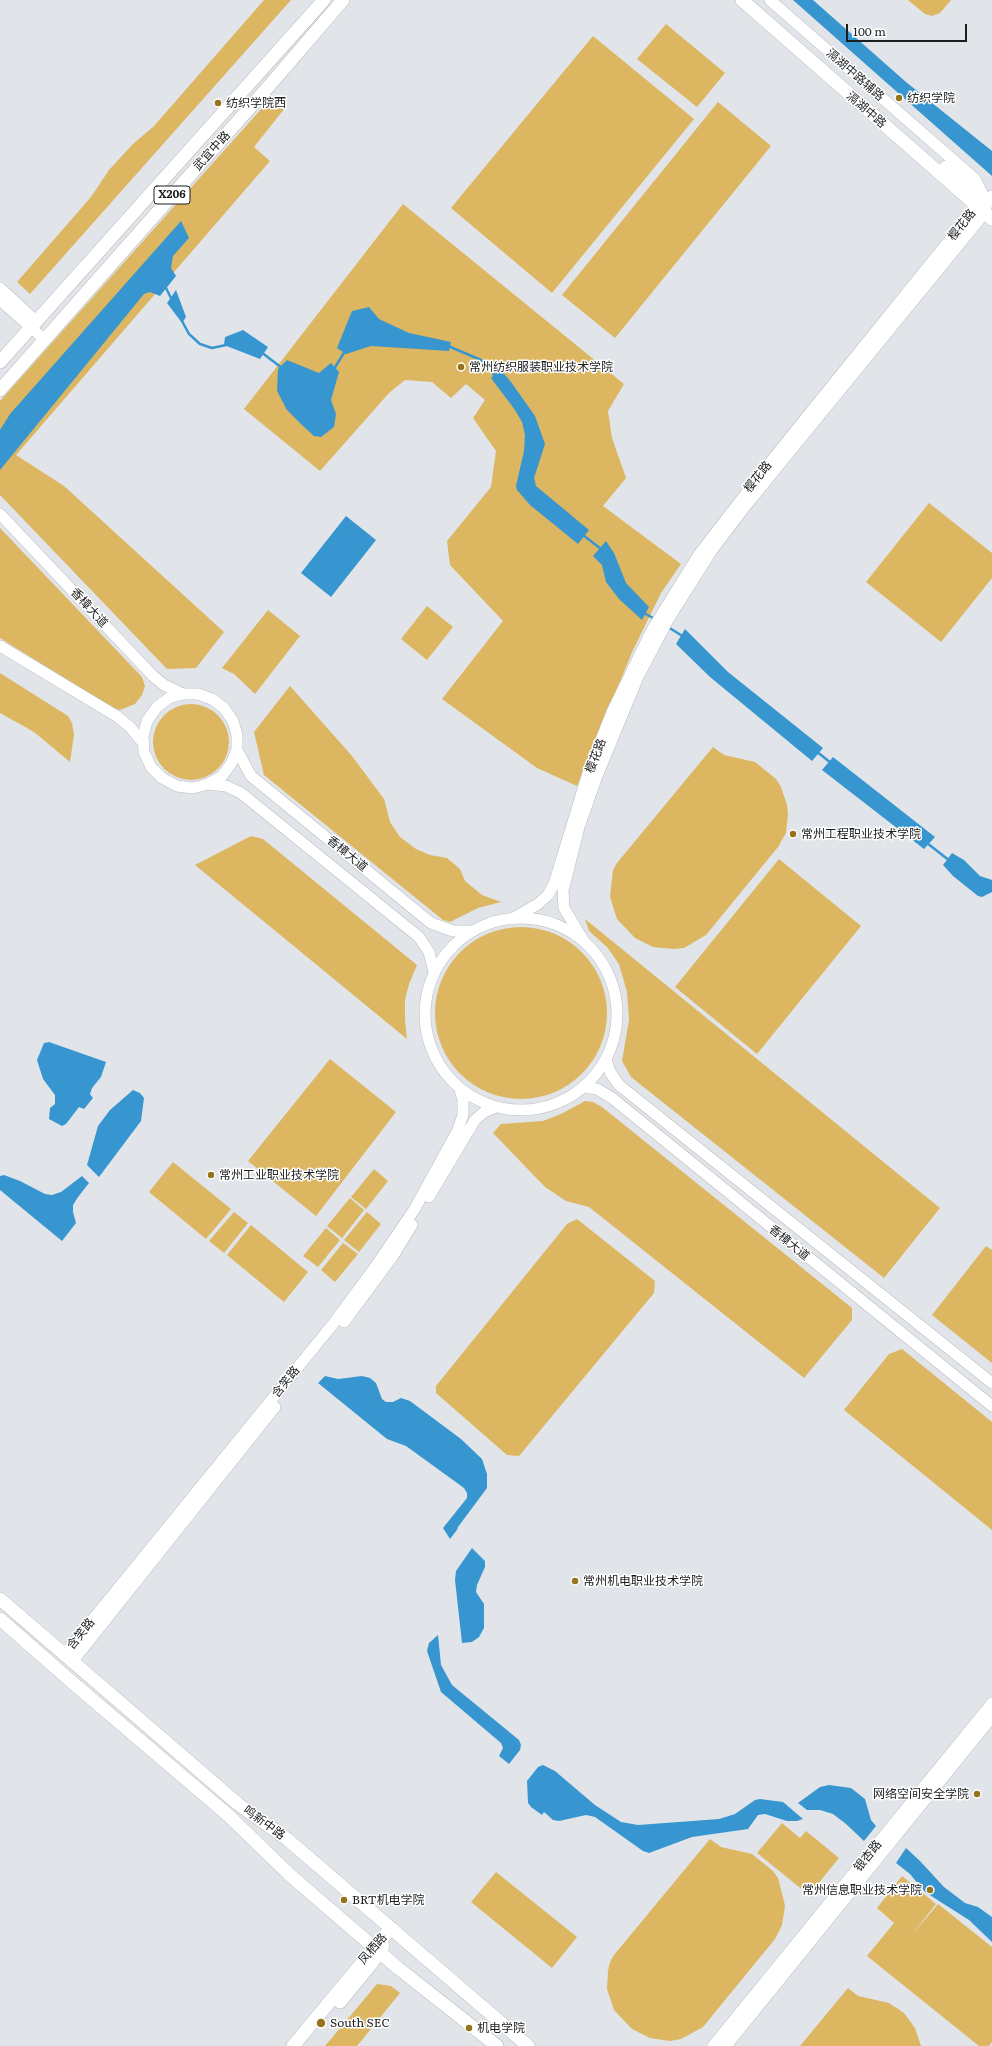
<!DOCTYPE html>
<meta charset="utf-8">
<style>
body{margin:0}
#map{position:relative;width:992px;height:2046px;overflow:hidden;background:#e1e5e9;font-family:Literata,serif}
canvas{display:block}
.scale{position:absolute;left:846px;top:24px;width:121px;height:18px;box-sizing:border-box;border:2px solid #1b1d1e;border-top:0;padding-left:5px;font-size:12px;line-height:14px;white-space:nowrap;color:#1b1d1e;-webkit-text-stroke:3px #fff;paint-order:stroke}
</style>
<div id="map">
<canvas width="992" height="2046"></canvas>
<div class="scale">100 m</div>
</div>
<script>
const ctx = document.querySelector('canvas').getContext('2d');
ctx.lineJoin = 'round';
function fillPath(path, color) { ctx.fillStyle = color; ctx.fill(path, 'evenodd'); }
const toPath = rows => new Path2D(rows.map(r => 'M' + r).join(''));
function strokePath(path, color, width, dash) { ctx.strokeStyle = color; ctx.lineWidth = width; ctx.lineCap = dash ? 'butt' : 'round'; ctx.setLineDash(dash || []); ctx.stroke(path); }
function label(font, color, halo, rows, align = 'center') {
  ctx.font = font + ' Literata,"Noto Sans SC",serif'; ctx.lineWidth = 3; ctx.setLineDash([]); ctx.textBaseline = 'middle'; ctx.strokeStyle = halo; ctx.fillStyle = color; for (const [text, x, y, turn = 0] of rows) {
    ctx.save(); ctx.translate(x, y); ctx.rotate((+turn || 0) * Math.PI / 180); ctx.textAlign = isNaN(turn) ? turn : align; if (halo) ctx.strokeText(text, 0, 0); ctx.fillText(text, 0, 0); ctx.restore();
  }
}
fillPath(toPath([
 [264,0,291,0,30,294,17,282,91,197,109,170,133,144,154,126],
 [908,0,951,0,940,13,932,16,925,14],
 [666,24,725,73,697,107,637,59],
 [593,36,694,119,552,293,451,208],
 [718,102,771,146,615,338,562,295],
 [276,105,285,108,254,147,270,161,16,455,64,486,224,632,196,668,167,669,0,495,0,401,263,107],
 [403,204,624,384,608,411,612,438,626,478,603,506,681,564,661,593,633,650,577,786,537,768,442,699,503,621,450,565,447,541,491,487,496,451,473,418,485,400,466,384,451,398,432,382,405,380,389,393,320,471,244,409],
 [929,503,992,553,992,578,941,642,866,582],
 [0,528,142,677,145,686,142,695,135,704,120,710,111,707,0,638],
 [427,606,453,627,427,660,401,639],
 [268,610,300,636,255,694,234,674,222,668],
 [0,673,68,716,72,723,74,735,70,762,34,732,0,713],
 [290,686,352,756,384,799,390,822,400,837,416,849,430,855,447,858,460,869,465,881,482,895,501,902,478,908,450,922,443,920,264,775,254,732],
 '153 742a38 38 0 1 1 76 0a38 38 0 1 1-76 0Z',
 [713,747,724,755,755,762,776,779,781,787,787,805,788,814,786,833,778,847,706,935,684,948,673,949,653,947,635,938,617,919,610,897,613,870,617,863],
 [251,836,263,839,417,965,409,984,405,1000,405,1020,407,1039,195,865],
 [779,859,861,926,757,1054,675,987],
 [585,919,940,1208,884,1278,631,1077,622,1061,629,1020,627,992,619,964,607,947,589,931],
 '435 1013a86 86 0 1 1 172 0a86 86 0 1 1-172 0Z',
 [330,1059,396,1112,316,1216,248,1161],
 [585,1101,593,1102,602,1107,852,1308,852,1320,804,1378,589,1207,566,1201,545,1187,493,1133,501,1124,543,1121,561,1114],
 [173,1162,231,1209,206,1239,149,1192],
 [374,1169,388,1181,366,1209,351,1197],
 [350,1198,364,1210,342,1238,327,1226],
 [234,1212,248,1223,224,1253,209,1241],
 [367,1212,381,1224,359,1252,344,1240],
 [577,1219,655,1281,654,1293,519,1456,507,1455,436,1393,436,1386,567,1224],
 [251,1225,308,1272,284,1302,227,1255],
 [326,1228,340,1240,318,1267,303,1256],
 [343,1243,358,1254,335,1282,321,1270],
 [986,1246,992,1250,992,1363,932,1315],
 [902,1349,992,1422,992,1530,844,1410,889,1354],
 [782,1823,800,1838,806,1831,839,1858,809,1895,757,1853],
 [710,1839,721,1847,752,1854,773,1871,778,1878,783,1897,785,1906,782,1925,775,1939,703,2027,681,2039,670,2041,650,2038,632,2029,614,2010,607,1989,608,1971,610,1962,614,1955],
 [496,1872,577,1937,552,1968,471,1902],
 [902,1876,936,1904,911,1936,938,1904,992,1947,992,2042,989,2046,979,2046,867,1956,894,1923,877,1908],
 [377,1984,391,1986,400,1993,357,2046,325,2046],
 [848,1988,858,1996,889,2003,904,2013,915,2028,921,2046,800,2046]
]), '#dcb660');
fillPath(toPath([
 [793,0,813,0,906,82,992,151,992,176],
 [181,221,189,238,173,256,171,268,176,276,160,296,150,292,144,294,0,470,0,430,10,414],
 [176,290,186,317,182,323,167,303],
 [369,307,379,319,409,333,451,342,449,351,371,346,346,354,337,348,352,311],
 [243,330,268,347,260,359,224,345,225,337],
 [287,360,319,373,331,363,339,372,331,400,336,414,334,427,321,437,314,436,302,425,287,410,277,391,278,369],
 [500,369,511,382,535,416,545,444,534,478,536,486,589,530,578,544,530,505,517,490,516,486,524,451,525,435,522,422,515,410,491,378],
 [346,516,376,540,331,597,301,573],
 [606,541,614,553,626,583,649,607,642,620,619,599,606,582,602,565,593,556],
 [685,629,728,672,823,748,812,761,710,677,676,644],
 [833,757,935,837,924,849,822,770],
 [952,853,964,860,980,876,992,880,992,892,982,897,978,896,953,876,943,865],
 [49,1042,106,1062,101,1077,92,1088,90,1094,93,1098,84,1109,79,1107,66,1124,62,1126,49,1119,50,1108,55,1104,55,1095,43,1079,37,1060,44,1043],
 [133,1090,140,1093,144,1098,141,1121,99,1177,87,1165,98,1126,110,1110],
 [4,1175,20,1181,45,1194,52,1195,61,1192,82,1176,89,1183,78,1197,73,1205,73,1212,76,1223,62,1241,0,1190,0,1176],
 [325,1376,338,1379,362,1376,370,1378,376,1383,382,1399,386,1402,393,1402,401,1398,410,1401,461,1439,482,1459,487,1474,487,1488,458,1527,457,1530,450,1539,443,1528,467,1498,467,1493,464,1488,406,1446,387,1439,318,1383],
 [472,1548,485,1561,485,1567,477,1585,476,1592,484,1604,484,1628,479,1637,472,1642,462,1643,455,1580,456,1571],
 [438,1635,441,1665,452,1685,519,1740,521,1745,520,1750,509,1764,499,1756,503,1748,501,1743,441,1692,427,1651,429,1643],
 [543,1765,555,1771,595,1805,621,1822,638,1825,719,1819,735,1814,755,1800,760,1799,783,1802,803,1819,797,1821,787,1821,765,1814,758,1815,748,1829,692,1837,649,1853,643,1851,595,1817,586,1815,559,1821,553,1820,544,1812,542,1815,531,1807,528,1803,527,1781,538,1767],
 [829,1785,851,1788,865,1799,871,1820,876,1826,864,1841,846,1824,833,1814,820,1810,807,1810,798,1803,820,1787],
 [906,1848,920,1861,944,1887,965,1903,978,1907,992,1917,992,1942,969,1920,925,1892,910,1874,896,1863]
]), '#3796d0');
strokePath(toPath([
 [165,286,172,300],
 [182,321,189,334,200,344,212,348,226,345],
 [448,346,481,360,495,376],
 [261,352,282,368],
 [334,369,345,351],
 [583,535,601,549],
 [644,613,655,619],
 [668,627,684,637],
 [816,751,831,763],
 [927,843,950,861]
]), '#3796d0', 2.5);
const minor = toPath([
 [770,0,975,179,985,199],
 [0,288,36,321],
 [0,300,45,340],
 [0,514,153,676,164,685,183,694],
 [0,646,118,717,130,727,144,744],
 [237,750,231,764,222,776,208,784,193,788,177,786,162,778,151,767,144,752,143,736,147,721,157,707,169,698,183,694,198,694,212,699,224,708,233,721,237,735,237,750,251,776,431,923,453,931,473,931],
 [208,784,226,786,241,793,419,937,429,952,434,972],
 '425 1014a96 96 0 1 1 192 0a96 96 0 1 1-192 0Z',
 [512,919,538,904,548,895,554,884,588,773,612,712,652,630,700,553,768,465,977,206,984,204],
 [585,943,564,908,563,891,579,827,597,776,638,677,669,618,712,550,747,504,979,220,985,212,987,203,992,196],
 [606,1059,610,1072,619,1085,992,1383],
 [583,1087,597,1089,612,1098,992,1406],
 [429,1197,475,1120,484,1112,496,1107],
 [344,1322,393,1256,412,1225],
 [64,1655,333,1324,373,1270,414,1210,457,1132,463,1115,463,1100,459,1087],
 [72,1662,275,1407],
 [713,2046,992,1703],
 [726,2046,992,1717]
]);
const major = toPath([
 [742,0,992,219],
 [946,167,984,200],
 [0,362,324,0],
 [0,390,269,86,343,0],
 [0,1599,238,1804,287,1839,528,2046],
 [0,1619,73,1683,228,1815,291,1876,398,1968,497,2046],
 [340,2002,372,1963,383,1946],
 [293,2046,391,1928]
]);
strokePath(minor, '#b8bcbf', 12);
strokePath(major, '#b8bcbf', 14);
strokePath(minor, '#fff', 11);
strokePath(major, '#fff', 13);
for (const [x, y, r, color] of [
 [899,98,4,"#96741d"],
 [218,103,4,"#96741d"],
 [461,367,4,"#96741d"],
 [793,834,4,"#96741d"],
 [211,1175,4,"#96741d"],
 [575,1581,4,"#96741d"],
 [977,1794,4,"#96741d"],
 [930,1890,4,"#96741d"],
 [344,1900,4,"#96741d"],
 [321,2023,5,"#96741d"],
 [469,2028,4,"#96741d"]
]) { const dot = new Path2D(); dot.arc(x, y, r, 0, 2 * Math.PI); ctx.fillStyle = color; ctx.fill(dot); strokePath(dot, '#fff', 1.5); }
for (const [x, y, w] of [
 [172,195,36]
]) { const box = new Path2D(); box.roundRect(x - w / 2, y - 9, w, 18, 3); ctx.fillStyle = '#fff'; ctx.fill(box); strokePath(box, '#1b1d1e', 1); }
label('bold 11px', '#1b1d1e', null, [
 ["X206",172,195]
]);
label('12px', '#1b1d1e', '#fff', [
 ["滆湖中路辅路",855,75,41],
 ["滆湖中路",866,110,41],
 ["武宜中路",212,151,-48],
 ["樱花路",962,225,-51],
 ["樱花路",758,477,-51],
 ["香樟大道",89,608,47],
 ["樱花路",596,756,-69],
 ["香樟大道",347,854,39],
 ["香樟大道",789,1243,39],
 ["含笑路",286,1382,-51],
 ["含笑路",81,1634,-51],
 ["鸣新中路",264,1823,36],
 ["银杏路",868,1856,-51],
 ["凤栖路",373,1949,-49]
]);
label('12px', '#1b1d1e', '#fff', [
 ["纺织学院",907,98],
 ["纺织学院西",226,103],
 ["常州纺织服装职业技术学院",469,367],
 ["常州工程职业技术学院",801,834],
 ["常州工业职业技术学院",219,1175],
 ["常州机电职业技术学院",583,1581],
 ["网络空间安全学院",969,1794,"right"],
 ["常州信息职业技术学院",922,1890,"right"],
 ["BRT机电学院",352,1900],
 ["South SEC",330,2023],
 ["机电学院",477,2028]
], 'left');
</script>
